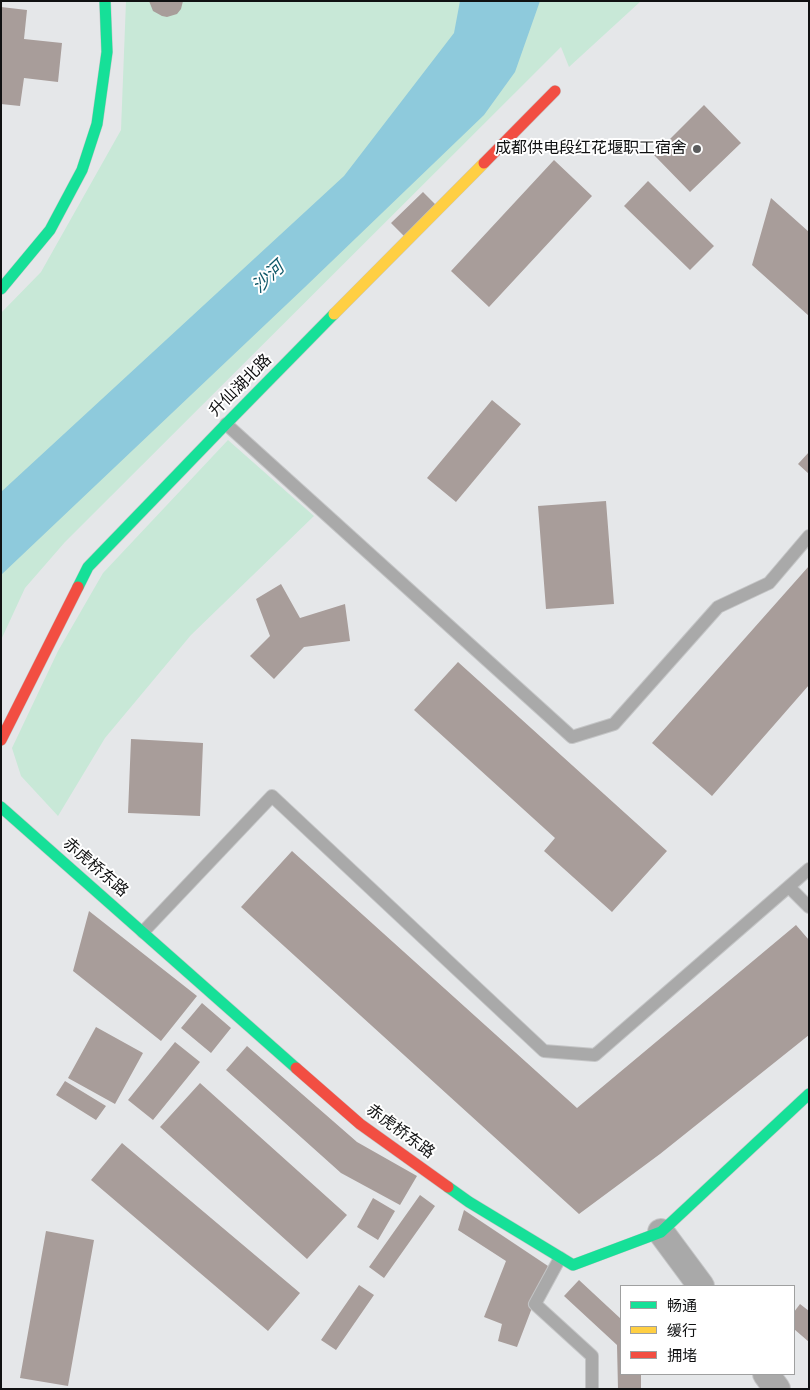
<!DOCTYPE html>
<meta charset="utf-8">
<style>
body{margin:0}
#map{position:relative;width:810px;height:1390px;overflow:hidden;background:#e5e7e9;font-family:Roboto,"Noto Sans SC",sans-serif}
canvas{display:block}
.frame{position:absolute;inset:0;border:2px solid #101112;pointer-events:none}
.legend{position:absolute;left:620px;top:1285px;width:175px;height:90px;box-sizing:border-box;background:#fff;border:1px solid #9fa0a0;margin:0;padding:6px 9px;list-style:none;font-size:15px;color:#101112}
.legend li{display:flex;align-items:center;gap:10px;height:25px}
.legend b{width:25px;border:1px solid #9fa0a0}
</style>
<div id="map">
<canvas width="810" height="1390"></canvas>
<div class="frame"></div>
<ul class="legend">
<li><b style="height:6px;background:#16e098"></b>畅通</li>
<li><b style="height:6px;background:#ffcf43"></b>缓行</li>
<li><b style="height:6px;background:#f24e42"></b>拥堵</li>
</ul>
</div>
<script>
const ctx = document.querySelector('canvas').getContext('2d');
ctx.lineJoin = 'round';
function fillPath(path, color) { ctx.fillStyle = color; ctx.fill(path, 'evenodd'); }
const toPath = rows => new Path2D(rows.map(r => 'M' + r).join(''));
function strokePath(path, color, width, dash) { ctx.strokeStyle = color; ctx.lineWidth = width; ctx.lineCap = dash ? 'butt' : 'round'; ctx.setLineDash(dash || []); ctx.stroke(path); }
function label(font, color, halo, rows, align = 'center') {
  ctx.font = font + ' Roboto,"Noto Sans SC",sans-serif'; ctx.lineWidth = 4; ctx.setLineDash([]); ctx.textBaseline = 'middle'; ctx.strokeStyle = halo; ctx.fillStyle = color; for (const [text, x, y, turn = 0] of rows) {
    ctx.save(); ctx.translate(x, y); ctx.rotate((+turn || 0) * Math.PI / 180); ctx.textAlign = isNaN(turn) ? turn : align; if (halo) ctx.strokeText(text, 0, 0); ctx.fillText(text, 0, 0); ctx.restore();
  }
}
fillPath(toPath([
 [126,1,641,1,569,67,561,47,65,542,25,588,1,640,1,313,41,272,121,130],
 [228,440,314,516,191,635,105,738,58,816,21,776,12,748,58,651,103,573]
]), '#c8e8d7');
fillPath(toPath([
 [460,1,540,1,515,72,484,115,305,287,1,575,1,492,344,176,454,33]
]), '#8ecadc');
fillPath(toPath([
 [149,1,183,1,181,9,177,14,167,17,162,16,153,11],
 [1,7,27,10,24,39,62,43,58,82,24,78,20,106,1,104],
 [704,105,741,143,690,192,654,155],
 [554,160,592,196,489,307,451,271],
 [648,181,714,246,690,270,624,206],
 [423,192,436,205,404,236,391,223],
 [771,198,809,232,809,316,752,265],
 [492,400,521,424,456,502,427,478],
 [809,452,809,474,798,464],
 [606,501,614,604,546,609,538,506],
 [809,566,809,685,712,796,652,743],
 [281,584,300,618,345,604,350,641,304,647,274,679,250,656,270,636,256,599],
 [458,662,667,851,612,912,544,851,555,838,414,710],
 [131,739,203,743,200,816,128,813],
 [292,851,577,1108,796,925,809,940,809,1035,660,1154,579,1214,241,907],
 [89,911,197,996,161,1041,73,971],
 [202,1003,231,1028,211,1053,181,1028],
 [96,1027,143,1053,115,1104,68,1078],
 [175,1042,200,1062,153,1120,128,1100],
 [247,1046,357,1142,417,1176,400,1205,341,1173,226,1070],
 [65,1081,106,1106,96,1120,56,1095],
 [200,1083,347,1215,307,1259,160,1127],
 [122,1143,300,1293,268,1331,91,1180],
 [420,1195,435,1206,384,1278,369,1267],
 [373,1198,395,1211,378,1240,357,1227],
 [464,1210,548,1266,517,1347,498,1341,502,1324,484,1317,506,1261,458,1230],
 [46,1231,94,1240,68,1386,20,1378],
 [579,1280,621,1319,621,1374,641,1374,641,1389,618,1389,617,1345,564,1296],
 [359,1285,374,1295,336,1350,321,1340],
 [800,1304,809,1311,809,1342,794,1329,794,1312]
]), '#a89d9a');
const lane = toPath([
 [226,424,572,737,614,724,718,607,769,583,809,536],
 [789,887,809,907],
 [143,932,272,796,544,1051,595,1055,809,869],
 [560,1258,535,1304,592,1356,592,1389]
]);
const street = toPath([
 [661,1232,701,1286],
 [766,1374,777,1389]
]);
const fast = toPath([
 [1,289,50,230,82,170,97,124,107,52,105,1],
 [78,587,88,567,226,424,334,314],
 [1,807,296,1068],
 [448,1187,469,1202,573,1265,661,1232,809,1094]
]);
const slow = toPath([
 [334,314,484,163]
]);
const jam = toPath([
 [484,163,555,91],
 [1,740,78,587],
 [296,1068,360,1124,448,1187]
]);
strokePath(lane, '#c4c5c6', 14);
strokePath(street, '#c4c5c6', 28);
strokePath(fast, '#c4c5c6', 12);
strokePath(slow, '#c4c5c6', 12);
strokePath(jam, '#c4c5c6', 12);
strokePath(lane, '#a9a9a9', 12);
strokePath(street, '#a9a9a9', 26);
strokePath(fast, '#16e098', 11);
strokePath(slow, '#ffcf43', 11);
strokePath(jam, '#f24e42', 11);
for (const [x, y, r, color] of [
 [697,149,5,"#5b5c5d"]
]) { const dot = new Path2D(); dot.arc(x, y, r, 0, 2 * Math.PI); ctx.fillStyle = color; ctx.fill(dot); strokePath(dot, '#fff', 2); }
label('16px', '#101112', '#fff', [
 ["成都供电段红花堰职工宿舍",687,149]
], 'right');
label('16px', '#101112', '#fff', [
 ["升仙湖北路",241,386,-45],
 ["赤虎桥东路",95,868,41],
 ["赤虎桥东路",400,1132,36]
]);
label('italic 18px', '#0f5869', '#fff', [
 ["沙河",269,278,-43]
]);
</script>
